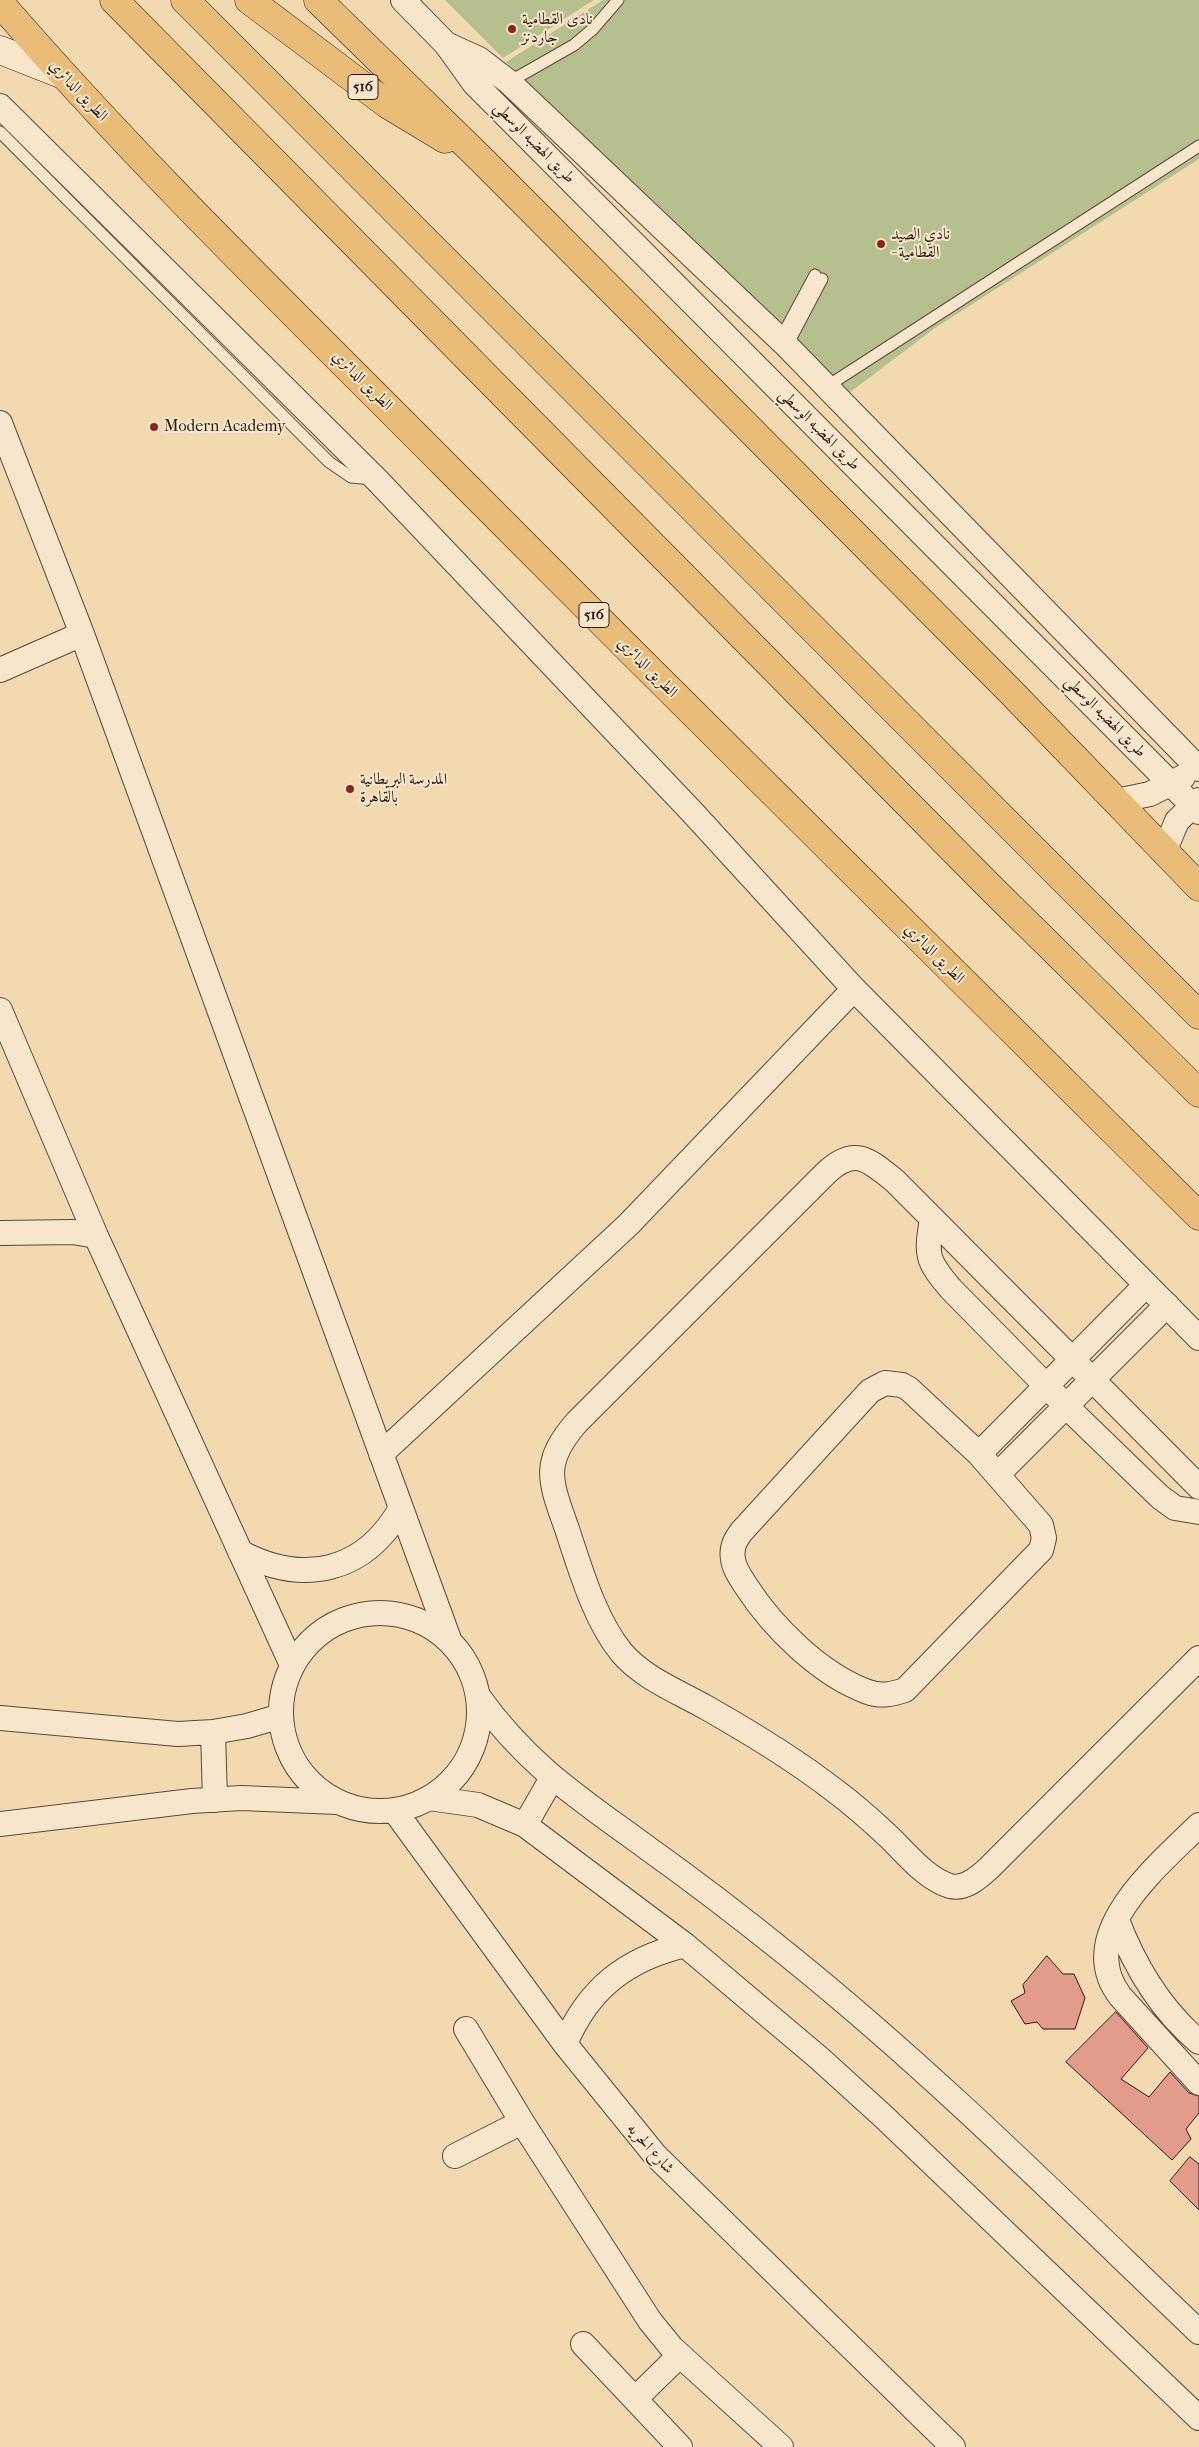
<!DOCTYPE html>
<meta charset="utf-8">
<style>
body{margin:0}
canvas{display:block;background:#f2d9b0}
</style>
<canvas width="1199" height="2447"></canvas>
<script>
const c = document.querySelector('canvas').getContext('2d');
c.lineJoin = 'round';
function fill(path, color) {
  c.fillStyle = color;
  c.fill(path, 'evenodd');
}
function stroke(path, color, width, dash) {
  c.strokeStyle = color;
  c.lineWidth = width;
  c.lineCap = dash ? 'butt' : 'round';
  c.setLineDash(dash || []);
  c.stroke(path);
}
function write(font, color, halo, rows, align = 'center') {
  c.font = font + ' "IM FELL French Canon",Amiri,serif';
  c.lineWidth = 4;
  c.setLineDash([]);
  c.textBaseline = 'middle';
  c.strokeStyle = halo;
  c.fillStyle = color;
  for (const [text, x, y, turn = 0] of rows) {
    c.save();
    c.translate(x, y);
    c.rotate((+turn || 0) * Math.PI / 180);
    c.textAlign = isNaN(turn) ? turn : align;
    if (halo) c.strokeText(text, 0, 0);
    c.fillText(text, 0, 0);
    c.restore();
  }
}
const green = new Path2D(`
 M445 0H594L503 58Z
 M603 0H1199V159L935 328 849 393 506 62Z`);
const building = new Path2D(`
 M1047 1956 1063 1974H1074L1085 1998 1075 2029H1043L1037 2022 1025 2024 1011 2001 1025 1993 1023 1985Z
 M1116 2012 1148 2048 1121 2079 1149 2097 1170 2072 1189 2093 1199 2096V2113L1186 2129 1191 2139 1172 2160 1066 2062Z
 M1190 2157 1199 2164V2210L1170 2181Z`);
const lane = new Path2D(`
 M509 82 574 45 593 29 618 0
 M0 132 329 462 351 477 372 479
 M784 343 787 327 815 275
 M784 343 792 336 822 279
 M826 387 1199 146`);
const street = new Path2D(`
 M403 0 446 44 474 83 1199 812
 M446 44 479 59 509 82 784 343 1199 769
 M0 106 377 480 694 814 854 989 1199 1338
 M0 423 82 634 450 1642
 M0 670 82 634
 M1116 801 1150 794 1183 777
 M1164 852 1177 821 1199 800
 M0 1010 96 1236 292 1665
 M932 1219C926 1255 926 1260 951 1289L1067 1407 1160 1497 1175 1508 1199 1512
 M0 1233 73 1232 96 1236
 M885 1383 902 1385 909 1389 979 1454 1041 1525 1044 1538 1041 1550 905 1690C893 1694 881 1697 868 1692 821 1675 773 1628 746 1586 741 1578 734 1569 733 1559 731 1548 735 1540 742 1531L870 1391Z
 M381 1454 628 1225 854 989
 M979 1454 1146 1285
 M998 1474 1167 1305
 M1199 1487 895 1181C869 1160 855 1146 827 1172L577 1422C541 1463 550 1481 567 1529 580 1568 595 1621 622 1653 643 1678 679 1692 707 1708 751 1733 794 1759 834 1790 853 1804 871 1820 888 1836 906 1853 926 1879 950 1886 965 1890 979 1877 989 1868L1199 1658
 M240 1552C304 1586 365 1572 401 1508
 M281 1712a99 99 0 1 1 198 0a99 99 0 1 1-198 0Z
 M478 1696C527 1765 579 1798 646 1847 695 1882 742 1918 789 1956 933 2072 1065 2204 1199 2332
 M0 1718 178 1734 213 1732 247 1726 281 1716
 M213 1732 215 1800
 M429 1798 478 1805 525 1825 685 1945 819 2058 884 2117 1199 2418
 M394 1810 565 2044 655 2155 953 2447
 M0 1824 192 1801 241 1798 337 1802
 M525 1825 552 1778
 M1199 1825C1158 1866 1073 1934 1120 1996L1199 2083
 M1117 1920C1135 1967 1161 2010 1199 2042
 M466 2029 522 2122 650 2321 672 2348 781 2447
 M565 2044C588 1989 626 1959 685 1945
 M455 2156 522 2122
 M583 2344 680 2447
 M635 2399 680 2355`);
const secondary = new Path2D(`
 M0 50 61 74`);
const highway = new Path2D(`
 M114 0 988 885 1199 1093
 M185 0 1199 1015
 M249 0 387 104 445 139
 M318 0 485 163 1011 692 1199 887
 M0 3C140 165 295 314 446 466 696 717 947 967 1199 1216`);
const markers = [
 [512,29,5,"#8f2418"],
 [881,244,5,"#8f2418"],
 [154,427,5,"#8f2418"],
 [350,789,5,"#8f2418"]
];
const shields = [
 [363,87,30],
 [594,615,30]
];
const shieldNames = [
 ["516",363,87],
 ["516",594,615]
];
const poiNames = [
 ["نادى القطامية",522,20],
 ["جاردنز",522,38],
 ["نادي الصيد",891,235],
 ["- القطامية",891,253],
 ["Modern Academy",164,427],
 ["المدرسة البريطانية",360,780],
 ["بالقاهرة",360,798]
];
const streetNames = [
 ["الطريق الدائري",78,91,47],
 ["طريق الهضبه الوسطي",534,143,45],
 ["الطريق الدائري",362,381,45],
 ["طريق الهضبه الوسطي",819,430,45],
 ["الطريق الدائري",647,668,45],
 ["طريق الهضبه الوسطي",1105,717,45],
 ["الطريق الدائري",934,954,45],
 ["شارع الحريه",650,2149,48]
];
fill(green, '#b6c08e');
fill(building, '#e39b8c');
stroke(building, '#271b15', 1);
stroke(lane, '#5a4a3c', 13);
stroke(street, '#5a4a3c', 26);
stroke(secondary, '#271b15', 29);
stroke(highway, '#271b15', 29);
stroke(lane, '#f7e6cc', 11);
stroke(street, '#f7e6cc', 24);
stroke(secondary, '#f7e6cc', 28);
stroke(highway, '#e9bc78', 28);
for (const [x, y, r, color] of markers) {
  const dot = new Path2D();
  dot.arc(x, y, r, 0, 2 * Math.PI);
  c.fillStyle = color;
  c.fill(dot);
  stroke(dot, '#f7e6cc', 2);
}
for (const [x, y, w] of shields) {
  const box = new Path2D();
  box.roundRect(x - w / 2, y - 12.5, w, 25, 4);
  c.fillStyle = '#f7e6cc';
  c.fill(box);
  stroke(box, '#271b15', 1);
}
write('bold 15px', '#271b15', null, shieldNames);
write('16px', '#271b15', '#f7e6cc', poiNames, 'left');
write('16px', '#271b15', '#f7e6cc', streetNames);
</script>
